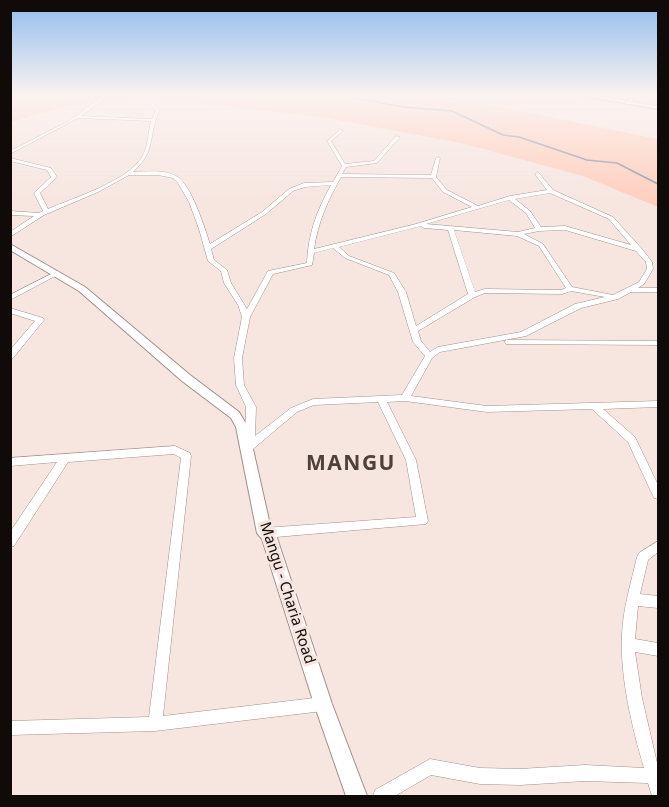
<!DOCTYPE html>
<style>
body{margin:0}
#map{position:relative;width:669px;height:807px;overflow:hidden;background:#f7e5df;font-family:"Noto Sans",sans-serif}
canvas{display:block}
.frame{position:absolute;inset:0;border:12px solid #100a08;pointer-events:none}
</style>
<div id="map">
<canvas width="669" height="807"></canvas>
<div class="frame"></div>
</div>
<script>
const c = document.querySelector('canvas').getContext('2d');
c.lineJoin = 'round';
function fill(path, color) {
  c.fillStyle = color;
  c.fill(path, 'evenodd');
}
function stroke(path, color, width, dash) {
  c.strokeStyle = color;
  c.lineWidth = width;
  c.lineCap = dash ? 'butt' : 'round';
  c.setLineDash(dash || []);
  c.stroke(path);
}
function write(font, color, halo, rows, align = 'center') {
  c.font = font + ' "Noto Sans",sans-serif';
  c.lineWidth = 6;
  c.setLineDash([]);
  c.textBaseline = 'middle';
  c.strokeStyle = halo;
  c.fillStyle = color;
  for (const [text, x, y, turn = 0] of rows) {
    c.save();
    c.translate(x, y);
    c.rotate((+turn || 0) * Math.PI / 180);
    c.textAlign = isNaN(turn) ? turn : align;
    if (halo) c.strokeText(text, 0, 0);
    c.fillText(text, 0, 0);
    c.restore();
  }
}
const green = new Path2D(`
 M10 95H441L658 139V207L583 176 461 143 321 117 142 97 63 107 11 122Z`);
const stream = new Path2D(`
 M338 95 404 107 452 111 503 135 519 137 587 160 617 163 658 184`);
const minor = new Path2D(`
 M104 95H109L81 116 152 119 156 110 151 105 160 95H164L155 105 160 110C147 135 158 149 133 172 146 172 164 169 176 176 191 183 205 229 210 244L262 212 289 189 304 183 333 182 342 166 327 141 341 129 343 131 331 141 345 164 374 161 396 136 400 137 377 163 346 167 342 174 431 175 436 158 438 157 440 158 436 177 447 190 478 206 510 196 547 190 535 174 538 172 553 190 613 217 642 249 652 262 653 269 644 284 638 288H658V292H631L618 299 581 308 526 336 440 352 432 358 411 396 487 406 658 401V407L603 409 635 437 658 485V499L654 498 628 442 592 409 487 412 405 401 387 402 416 460 428 521 426 524 264 538 260 536 258 533 260 530 264 528 416 517 406 460 378 402 314 405 297 412 253 449H247L245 446 246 407 236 385 234 358 242 317 238 305 224 283 221 271 208 261 199 229 189 202 178 183 173 178 158 175H129L98 192 44 215 10 237V232L34 216 10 215V211L39 213 43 211 34 193 51 177 47 170 10 161V158L51 168 57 177 40 193 48 209C73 198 128 181 142 157 148 147 148 133 151 121L78 118 10 154V151L69 121ZM341 177 432 178 443 192 472 207 416 224 314 249C318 222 328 200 341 177ZM331 185C317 210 308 234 307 263L268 271 247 309 231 283 227 270 214 260 211 249 266 214 293 191 305 187ZM550 193 609 219 631 245 565 226 541 227 530 211 515 199ZM509 200 526 213 535 228 518 232 426 224ZM421 226 424 228 448 230 468 294 416 326 406 292 394 273 349 256 339 247ZM454 230 517 236 539 246 566 288 561 290 485 289 475 292ZM565 230 636 251 646 262 647 269 639 282 613 295 572 287 543 244 524 234 539 231ZM333 248 345 258 389 275 398 292 413 342 425 356 402 395 313 399 291 408 255 436 256 407 244 385 242 358 250 317 273 274 312 265 314 253ZM571 291 605 297 575 304 521 332 438 347 430 352 421 341 418 331 475 297 485 293 562 294Z
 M635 95H640L628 104H626V102Z
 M57 271 59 272V274L10 300V295Z
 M10 308 43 318 44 320 13 358H10V350L35 321 10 313Z
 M506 340 658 341V345L509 344H506L505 342Z
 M175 446 190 453 191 456 163 716 323 697 328 699 330 704 328 709 323 711 155 731 10 735V721L149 717 181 458 174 454 68 462 14 546 10 547V532L57 462 10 466V458Z
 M658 541V552L648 560 640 594 658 596V608L638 606 635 639 658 643V656L635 652 642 698 658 767V796H652L648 783 585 781 520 785 480 784 431 775 395 796H373L375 790 430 759 480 768 520 769 585 765 644 768C632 727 620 678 622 635 623 608 631 583 637 557L639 553Z`);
const tertiary = new Path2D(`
 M577 95H589L658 106V109Z
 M10 244 85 287 190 375 239 412 248 427 271 529 276 535 332 704 367 796H346L314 704 262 539 257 533 236 427 231 418 182 381 79 291 10 250Z`);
const streetNames = [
 ["Mangu - Charia Road",287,593,72]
];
const districtNames = [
 ["MANGU",351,464]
];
fill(green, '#ffccb9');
stroke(stream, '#7f8eab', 1.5);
stroke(minor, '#a0908a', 1);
stroke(tertiary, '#a0908a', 2);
fill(minor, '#fff');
fill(tertiary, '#fff');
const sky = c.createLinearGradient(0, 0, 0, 208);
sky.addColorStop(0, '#91bcec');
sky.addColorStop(0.46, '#fbf3f1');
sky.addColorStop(1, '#fbf3f100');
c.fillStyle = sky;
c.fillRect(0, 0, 669, 208);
write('15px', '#100a08', '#f7e5df', streetNames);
c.letterSpacing = '1.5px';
write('bold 21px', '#4e403b', '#f7e5df', districtNames);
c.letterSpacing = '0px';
</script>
